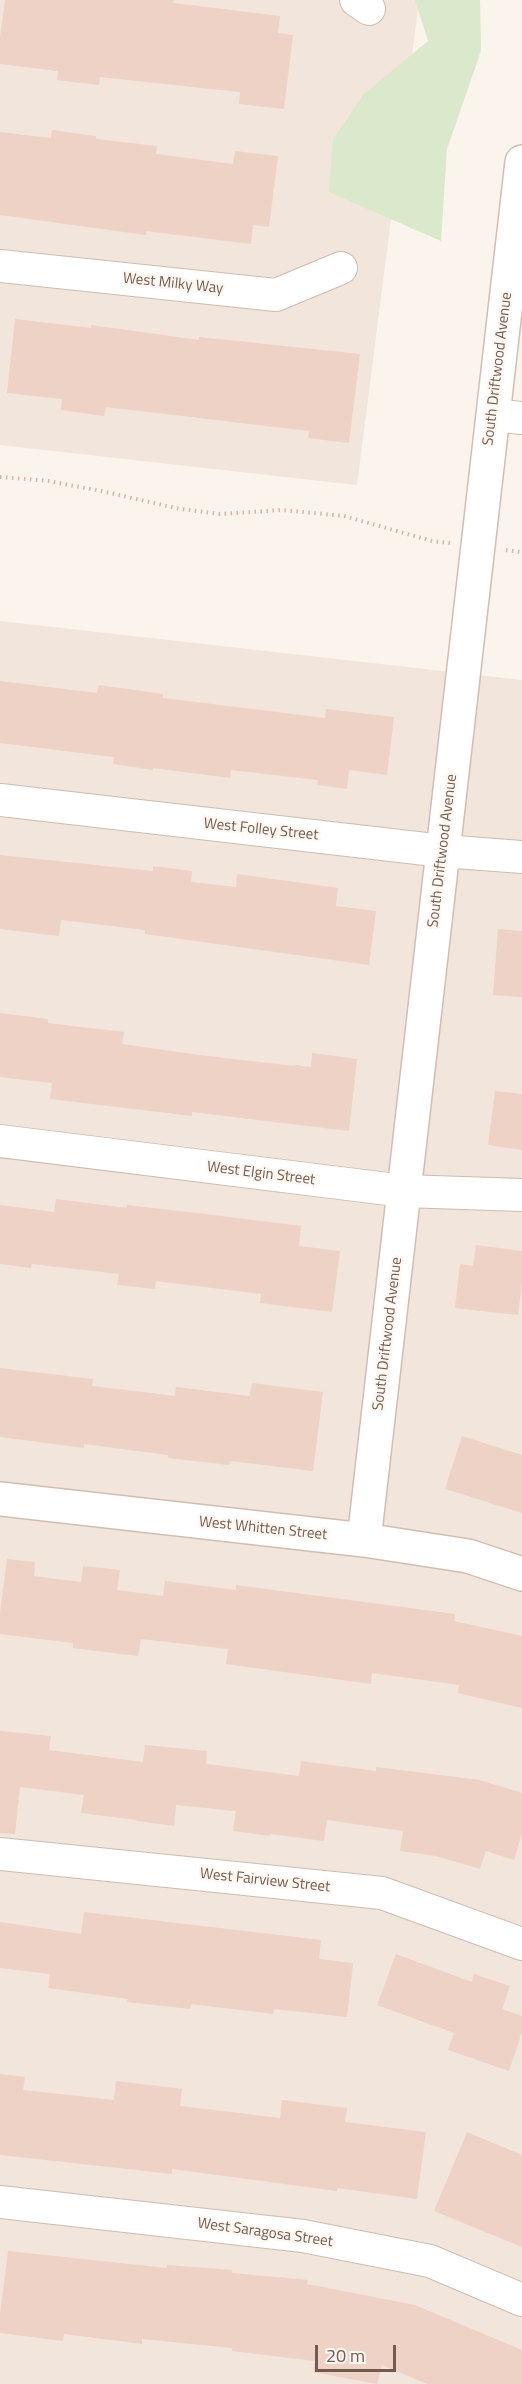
<!DOCTYPE html>
<style>
body{margin:0}
#map{position:relative;width:522px;height:2384px;overflow:hidden;background:#fbf4ec;font-family:"Titillium Web",sans-serif}
canvas{display:block}
.scale{position:absolute;left:315px;top:2345px;width:81px;height:27px;box-sizing:border-box;border:3px solid #755a50;border-top:0;padding-left:8px;font-size:18px;line-height:21px;white-space:nowrap;color:#755a50;-webkit-text-stroke:4px #fef8f2;paint-order:stroke}
</style>
<div id="map">
<canvas width="522" height="2384"></canvas>
<div class="scale">20 m</div>
</div>
<script>
const c = document.querySelector('canvas').getContext('2d');
c.lineJoin = 'round';
function fill(path, color) {
  c.fillStyle = color;
  c.fill(path, 'evenodd');
}
function stroke(path, color, width, dash) {
  c.strokeStyle = color;
  c.lineWidth = width;
  c.lineCap = dash ? 'butt' : 'round';
  c.setLineDash(dash || []);
  c.stroke(path);
}
function write(font, color, halo, rows, align = 'center') {
  c.font = font + ' "Titillium Web",sans-serif';
  c.lineWidth = 5;
  c.setLineDash([]);
  c.textBaseline = 'middle';
  c.strokeStyle = halo;
  c.fillStyle = color;
  for (const [text, x, y, turn = 0] of rows) {
    c.save();
    c.translate(x, y);
    c.rotate((+turn || 0) * Math.PI / 180);
    c.textAlign = isNaN(turn) ? turn : align;
    if (halo) c.strokeText(text, 0, 0);
    c.fillText(text, 0, 0);
    c.restore();
  }
}
const residential = new Path2D(`
 M0 0H419L357 485 0 445Z
 M0 621 522 680V2384H0Z`);
const green = new Path2D(`
 M415 0H480L481 51 447 149 441 241 329 192 333 139 363 95 428 41Z`);
const building = new Path2D(`
 M5 0H174L173 3 280 16 278 33 293 35 284 109 239 104 240 92 100 77 99 85 57 80 58 71 0 64V37Z
 M52 130 96 136V139L157 146 156 154 233 164 235 151 278 156 269 227 253 225 251 244 146 231V235L0 215V132L51 138Z
 M15 319 91 328V325L199 340V337L360 354 349 443 308 438 309 431 106 407 104 416 61 410 62 399 7 393Z
 M0 681 97 693 99 685 163 694V698L325 718 326 709 394 717 387 775 349 770 347 789 317 785 318 780 231 770 230 778 153 768V770L113 764 114 757 0 743Z
 M0 855 153 871V866L192 871 191 882 236 887 237 874 338 888 336 906 376 911 369 965 145 934V930L61 920 59 936 0 929Z
 M498 929 522 931V997L493 995Z
 M0 1013 48 1019V1023L124 1032 122 1044 199 1055 294 1066V1065L311 1067 312 1053 357 1059 349 1131 192 1112V1116L50 1099 52 1083 0 1077Z
 M495 1091 522 1094V1150L488 1145Z
 M56 1199 127 1208V1205L197 1213 301 1226 299 1246 340 1251 332 1312 260 1303 261 1294 156 1281 155 1289 117 1285 119 1274 32 1264 31 1268 0 1264V1205L54 1212Z
 M476 1245 522 1251V1282L518 1315 455 1308 460 1264 473 1266Z
 M0 1368 93 1379 92 1386 175 1396 176 1387 250 1396 252 1383 323 1392 313 1471 230 1461 229 1465 168 1458V1455L84 1444V1448L0 1437Z
 M462 1436 522 1455V1513L445 1489Z
 M7 1559 35 1562 34 1576 81 1582 83 1566 120 1570 117 1590 163 1596 165 1581 236 1590V1585L455 1614 454 1621 522 1636V1708L458 1693 459 1685 372 1673 371 1684 226 1664 228 1649 141 1639 138 1656 73 1648V1643L0 1634V1613Z
 M0 1731 51 1736 49 1750 143 1762 145 1745 207 1751 206 1764 299 1776 301 1761 376 1771V1767L480 1780 522 1793V1833L514 1860 486 1851 480 1869 436 1856 400 1851 403 1831 327 1820 324 1841 270 1834V1836L233 1831 236 1811 176 1805 174 1826 137 1821V1820L81 1813 84 1795 20 1787 15 1834 0 1833Z
 M84 1912 321 1940 319 1959 353 1963 347 2017 274 2009 273 2014 191 2004 190 2009 127 2002 128 1999 48 1988 50 1974 0 1968V1922L81 1934Z
 M396 1954 472 1982 474 1974 510 1986 502 2009 522 2016V2032L509 2071 448 2050 454 2033 377 2005Z
 M0 2074 25 2077 23 2090 114 2100 116 2081 182 2089 180 2106 280 2118 282 2100 347 2108 345 2122 426 2132 417 2199 337 2188V2191L172 2169V2174L0 2155Z
 M467 2132 522 2155V2247L434 2211Z
 M8 2251 167 2268V2265L232 2270V2273L308 2280 307 2284 415 2305 522 2350V2384H427L382 2365 377 2384 313 2372 315 2361 232 2351V2348L142 2339V2344L64 2334 63 2341 0 2333V2314Z`);
const path = new Path2D(`
 M0 477 48 481 101 491 180 509 220 514 282 510 344 516 432 541 450 543
 M506 550 522 552`);
const street = new Path2D(`
 M356 0 369 9
 M0 266 276 295 341 268
 M493 415 522 418
 M0 800 443 851 522 857
 M0 1141 404 1191 522 1195
 M0 1854 382 1893 522 1944
 M0 2202 303 2236 430 2261 522 2300`);
const secondary = new Path2D(`
 M0 1499 364 1540 468 1556 522 1574
 M364 1540 522 162`);
const streetNames = [
 ["West Milky Way",173,284,6],
 ["South Driftwood Avenue",498,369,-83],
 ["West Folley Street",261,830,6],
 ["South Driftwood Avenue",443,851,-83],
 ["West Elgin Street",261,1174,7],
 ["South Driftwood Avenue",388,1334,-83],
 ["West Whitten Street",263,1529,6],
 ["West Fairview Street",265,1881,6],
 ["West Saragosa Street",265,2233,8]
];
fill(residential, '#f2e5db');
fill(green, '#dae8cb');
fill(building, '#eed2c6');
stroke(street, '#cdbcb2', 34);
stroke(secondary, '#d2bdb2', 36);
stroke(path, '#d4b5a9', 4, [1.5, 4.5]);
stroke(street, '#fff', 32);
stroke(secondary, '#fff', 33);
write('15px', '#755a50', '#fef8f2', streetNames);
</script>
